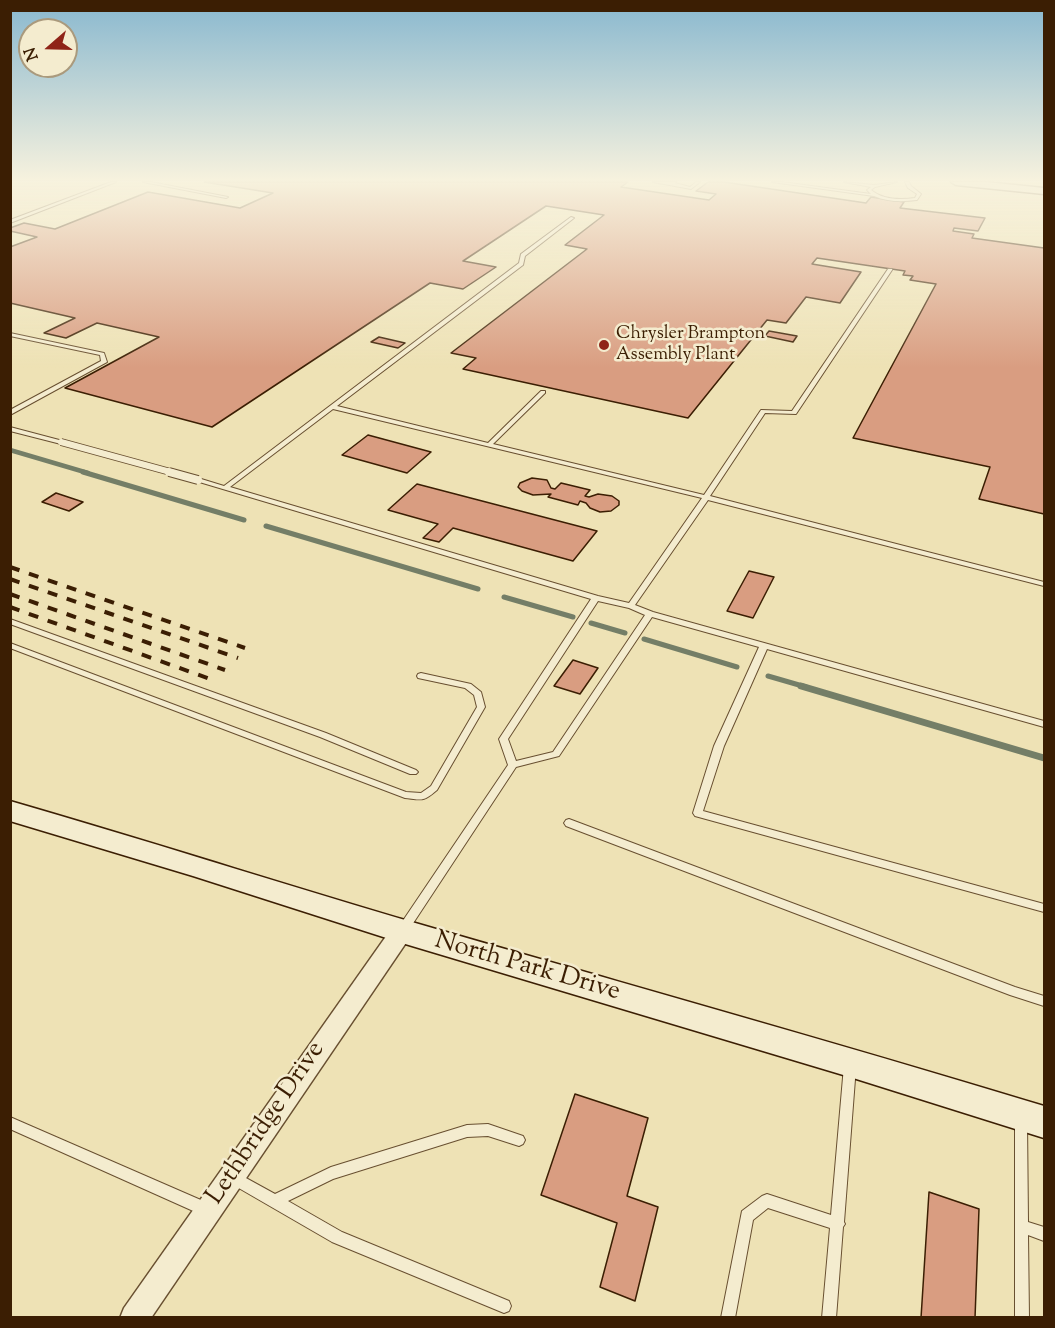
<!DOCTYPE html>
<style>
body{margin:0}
#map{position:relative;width:1055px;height:1328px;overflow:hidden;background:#eee2b5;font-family:"Sorts Mill Goudy",serif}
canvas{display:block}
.frame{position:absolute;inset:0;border:12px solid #3b1e03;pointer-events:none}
.north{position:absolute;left:18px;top:18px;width:60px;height:60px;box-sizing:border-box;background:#f4eccf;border:2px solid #aa9a7d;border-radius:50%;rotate:250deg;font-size:16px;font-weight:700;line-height:24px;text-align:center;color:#3b1e03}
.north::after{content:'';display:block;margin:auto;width:21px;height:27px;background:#8f2418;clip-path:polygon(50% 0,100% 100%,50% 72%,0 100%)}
</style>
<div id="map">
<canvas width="1055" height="1328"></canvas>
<div class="frame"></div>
<div class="north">N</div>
</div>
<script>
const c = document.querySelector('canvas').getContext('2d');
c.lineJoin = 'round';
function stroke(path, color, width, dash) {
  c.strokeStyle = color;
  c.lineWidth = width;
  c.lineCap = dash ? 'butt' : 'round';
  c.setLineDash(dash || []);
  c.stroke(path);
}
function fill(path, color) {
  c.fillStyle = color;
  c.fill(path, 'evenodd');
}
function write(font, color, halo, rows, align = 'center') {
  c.font = font + ' "Sorts Mill Goudy",serif';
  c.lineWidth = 5;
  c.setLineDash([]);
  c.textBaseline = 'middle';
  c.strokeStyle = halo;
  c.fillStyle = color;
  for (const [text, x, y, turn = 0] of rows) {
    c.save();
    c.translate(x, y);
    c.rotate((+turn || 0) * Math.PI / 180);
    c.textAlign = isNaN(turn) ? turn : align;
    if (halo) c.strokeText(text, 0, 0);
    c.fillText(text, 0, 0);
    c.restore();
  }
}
const streamFar2 = new Path2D(`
 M10 450 88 473`);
const streamFar1 = new Path2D(`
 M83 472 244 520
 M266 526 478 589
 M504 597 573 617
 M591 623 625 633
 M644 639 737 667
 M768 676 806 687`);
const stream = new Path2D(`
 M801 686 1044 758`);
const building = new Path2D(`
 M204 182H628L621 187 709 200 716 194 696 191 708 182H724L866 203 871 197 904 202 900 208 985 218 978 231 954 228 953 231 974 234 972 238 1044 248V514L979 499 990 467 853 438 936 284 910 280 913 276 903 275 905 271 817 258 812 264 861 272 840 303 806 297 786 323 767 320 688 418 463 369 476 358 451 353 587 249 565 245 604 215 546 206 463 261 496 267 463 289 430 283 212 427 65 388 159 337 97 323 66 338 44 333 75 318 10 303V247L37 237 10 231V228L24 223 55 229 148 192 240 208 273 193Z
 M769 331 797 336 793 342 765 336Z
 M379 337 405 343 398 348 371 342Z
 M368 435 431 452 407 473 342 455Z
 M532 478 547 480 551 488 555 489 561 483 590 490 585 496 589 497 598 494 612 496 619 501V505L611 511 600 512 590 508 586 503 580 501 578 505 548 497 551 494 533 495 522 491 518 487 520 483Z
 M417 484 597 531 573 561 453 528 439 542 423 538 438 524 388 510Z
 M56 493 83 502 69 511 42 502Z
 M749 571 774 577 753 618 727 611Z
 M573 660 598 668 580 694 554 686Z
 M575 1094 648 1118 627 1196 658 1207 635 1301 600 1287 617 1223 541 1195Z
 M929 1192 979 1209 975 1318H921Z`);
const lane = new Path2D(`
 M111 182H116L10 223V220Z
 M143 182H151L228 197 226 198Z
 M653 182H676L675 183 690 187 696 182H700L691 189Z
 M772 182H782L871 194 867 190 871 187 844 182 874 185 897 182 875 187 871 190C883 200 900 200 915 198L917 194 908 188 905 182H909L911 186 921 194 917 200C902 202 888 202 874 196Z
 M571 217 574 218 525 256 523 265 337 406 488 443 541 391H545V393L493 444 704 495 761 410 792 411 888 269H892V270L796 414 765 413 710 496 1044 582V586L708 500 635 605 653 612 1044 721V727L767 649 724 746 703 811 1044 904V912L695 816 693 813 714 746 759 647 652 617 559 756 516 767 406 934 402 935 398 934 397 931 398 928 508 765 499 739 591 599 196 481 195 480 198 478 224 486 519 263 521 254ZM333 409 702 498 629 603 598 596 230 487ZM598 601 629 608 645 615 553 752 516 761 508 739Z
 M10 333 104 353 107 362 10 415V410L101 361 100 355 10 336Z
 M10 427 63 441 64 442 61 444 10 431Z
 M10 619 326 733 416 770 418 772 416 774H410L320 737 10 624Z
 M10 643 406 792 421 793 431 786 477 707 474 695 465 688 418 678 417 676 418 674 421 673 471 684 481 692 485 707 437 790C423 802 423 800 405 798L10 648Z
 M569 819 1015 987 1044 996V1006L1010 995 566 826 564 823 566 820Z
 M850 1060 854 1062 856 1066 844 1222 845 1224 843 1227 836 1318H822L830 1228 768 1208 753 1220 735 1318H721L742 1211 762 1196 767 1194 831 1215 844 1066 846 1062Z
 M1021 1115 1025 1117 1027 1121 1028 1222 1044 1227V1241L1028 1235 1029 1318H1015V1121L1017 1117Z
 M10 1117 210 1204 212 1209 210 1214 205 1216 200 1214 10 1129Z
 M488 1124 523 1136 525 1140 523 1144 519 1146 488 1136 467 1137 333 1179 288 1201 342 1232 509 1301 511 1306 509 1311 504 1313 332 1242 230 1183 229 1178 230 1173 235 1172 275 1194 331 1167 467 1125Z`);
const street = new Path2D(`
 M402 922 410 925 413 931 410 937 151 1318H120L124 1308 394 925Z`);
const secondary = new Path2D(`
 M951 182H986L1044 188V194L956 185Z
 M10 801C142 839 273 881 405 920 618 982 831 1041 1044 1106V1138L850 1077 402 943 193 876 10 821Z`);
const rail = new Path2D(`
 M10 567 245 648
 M10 579 238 658
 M10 594 225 670
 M10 607 213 680`);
const laneBridgeFar1 = new Path2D(`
 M61 442 174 473`);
const laneBridge = new Path2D(`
 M169 472 198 480`);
const markers = [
 [604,345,6,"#8f2418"]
];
const farPoinames = [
 ["Chrysler Brampton",616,335],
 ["Assembly Plant",616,356]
];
const nearStreetnames = [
 ["North Park Drive",527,968,16],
 ["Lethbridge Drive",267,1124,-56]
];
stroke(streamFar2, '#747e67', 4.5);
stroke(streamFar1, '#747e67', 5);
stroke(stream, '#747e67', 7);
fill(building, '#d99d81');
stroke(building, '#3b1e03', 1.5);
stroke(lane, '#684f30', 2);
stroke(street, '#684f30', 3);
stroke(secondary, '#3b1e03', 3);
fill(lane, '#f4eccf');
fill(street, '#f4eccf');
fill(secondary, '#f4eccf');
stroke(rail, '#3b1e03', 4, [10, 10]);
stroke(laneBridgeFar1, '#684f30', 8, []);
stroke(laneBridge, '#684f30', 10, []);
stroke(laneBridgeFar1, '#f4eccf', 6);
stroke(laneBridge, '#f4eccf', 8);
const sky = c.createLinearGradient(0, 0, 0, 368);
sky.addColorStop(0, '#89b8cf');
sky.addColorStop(0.49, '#f7f2de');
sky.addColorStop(1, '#f7f2de00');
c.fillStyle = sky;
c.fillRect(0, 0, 1055, 368);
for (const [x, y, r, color] of markers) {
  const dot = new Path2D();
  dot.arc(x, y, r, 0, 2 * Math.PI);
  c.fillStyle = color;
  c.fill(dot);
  stroke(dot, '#f4eccf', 2);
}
write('18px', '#3b1e03', '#f4eccf', farPoinames, 'left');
write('26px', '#3b1e03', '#f4eccf', nearStreetnames);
</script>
